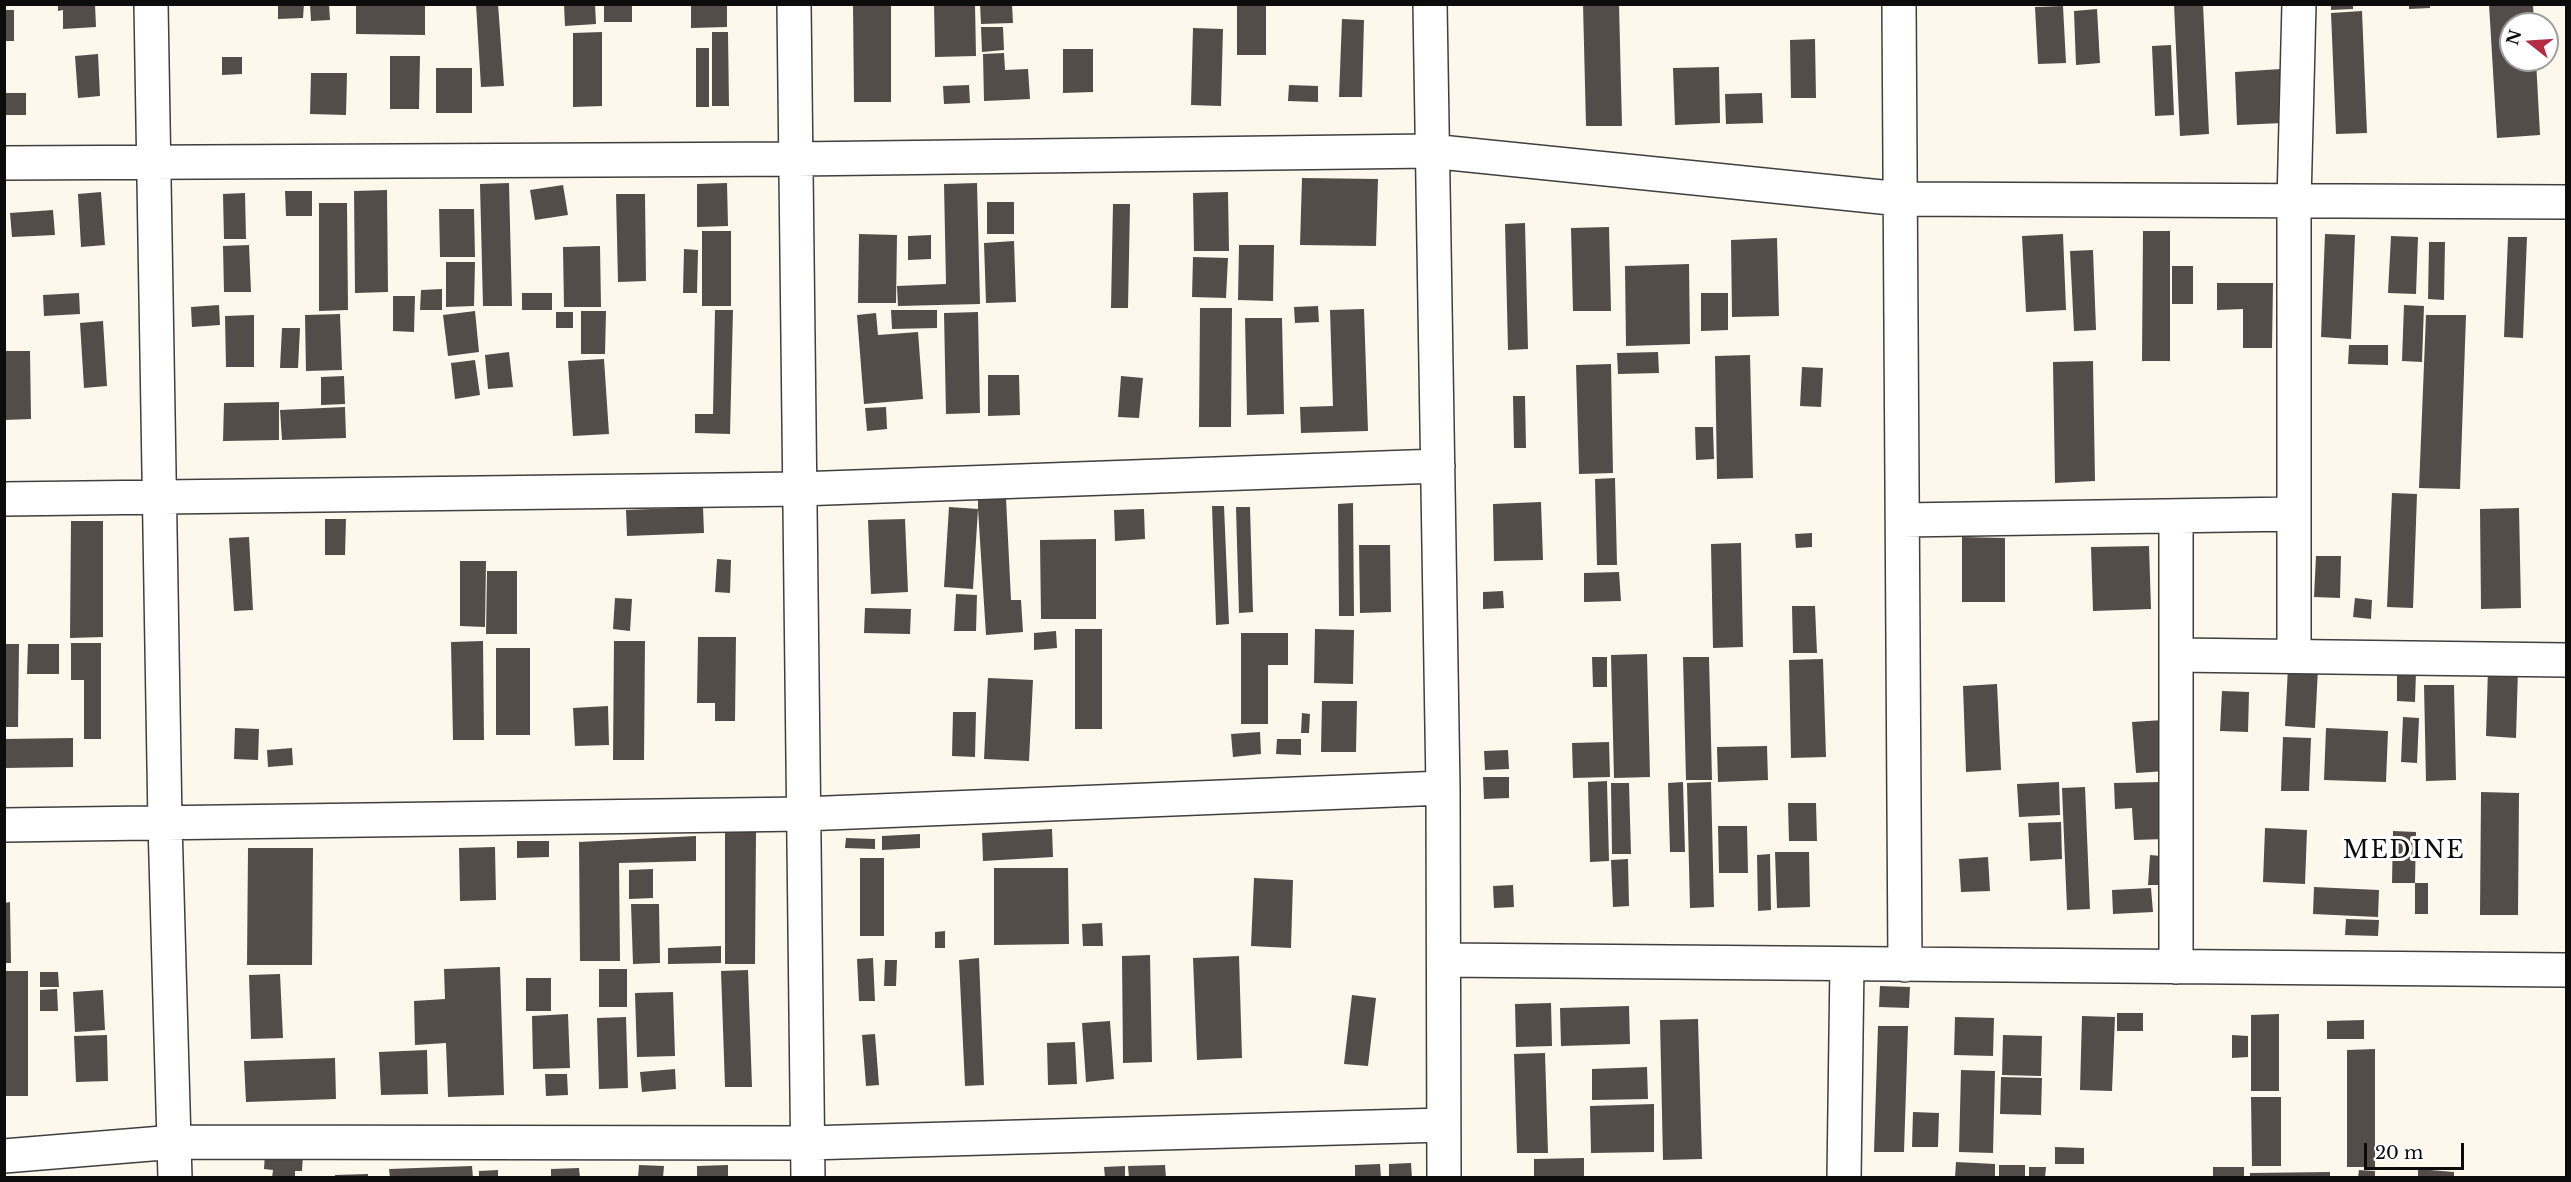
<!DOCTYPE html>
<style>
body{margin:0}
#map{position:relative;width:2571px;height:1182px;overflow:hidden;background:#fef8ec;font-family:"Libre Baskerville",serif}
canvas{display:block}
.frame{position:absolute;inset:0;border:6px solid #0c0c0c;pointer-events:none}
.north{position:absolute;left:2499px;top:12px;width:60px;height:60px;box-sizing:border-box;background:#fff;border:2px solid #9e9e9e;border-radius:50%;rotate:287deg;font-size:16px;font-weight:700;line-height:24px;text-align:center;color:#0c0c0c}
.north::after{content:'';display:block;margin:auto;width:21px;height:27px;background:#b52b44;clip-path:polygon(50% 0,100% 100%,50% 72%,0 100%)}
.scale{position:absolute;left:2364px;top:1143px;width:100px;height:27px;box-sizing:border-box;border:3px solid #0c0c0c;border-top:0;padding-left:8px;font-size:18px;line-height:21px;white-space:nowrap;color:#0c0c0c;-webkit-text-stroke:4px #fff;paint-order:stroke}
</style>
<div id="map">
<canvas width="2571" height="1182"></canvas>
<div class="frame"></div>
<div class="north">N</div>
<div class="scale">20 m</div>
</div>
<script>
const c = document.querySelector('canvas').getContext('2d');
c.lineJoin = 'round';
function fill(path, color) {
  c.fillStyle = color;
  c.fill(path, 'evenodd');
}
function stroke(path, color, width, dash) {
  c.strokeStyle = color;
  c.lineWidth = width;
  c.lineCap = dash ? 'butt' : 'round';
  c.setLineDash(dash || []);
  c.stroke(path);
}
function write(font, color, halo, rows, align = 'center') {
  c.font = font + ' "Libre Baskerville",serif';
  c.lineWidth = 6;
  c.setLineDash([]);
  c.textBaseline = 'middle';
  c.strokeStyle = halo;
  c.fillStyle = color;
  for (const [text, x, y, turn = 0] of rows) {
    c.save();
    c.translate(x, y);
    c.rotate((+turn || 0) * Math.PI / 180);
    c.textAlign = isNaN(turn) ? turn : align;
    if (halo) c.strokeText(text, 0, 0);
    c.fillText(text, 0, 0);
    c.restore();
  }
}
const building = new Path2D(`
 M58 4H95L96 27 63 29V10L58 11Z
 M278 4H304L303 18 278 19Z
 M310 4H329L330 20 311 21Z
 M356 4H425V35L356 34Z
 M476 4H498L504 86 481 87Z
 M564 4H595L596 24 565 26Z
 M604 4H632V22H604Z
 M691 4H727V27L691 28Z
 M853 4H891V102H854Z
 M934 4H975L976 56 935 57Z
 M980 4H1012L1013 23 981 24Z
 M1237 4H1266V55H1237Z
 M1583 4H1619L1622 126H1586Z
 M2174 4H2203L2209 134 2180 136Z
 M2331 4H2353V9L2331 10Z
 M2409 4H2430V8L2409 9Z
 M2489 4H2533L2534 24H2511V60H2536L2540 135 2497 138Z
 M2063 6 2066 63 2038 64 2035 7Z
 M2097 9 2100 63 2076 65 2074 11Z
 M4 10H14V41H4Z
 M2362 11 2367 133 2336 134 2331 13Z
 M1342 19 1364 20 1362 97H1339Z
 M981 27H1003L1004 50 982 52Z
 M1193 28 1223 29 1221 106 1191 105Z
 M602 32V106L573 107V33Z
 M712 32H728L729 106H712Z
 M1815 39 1816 98H1791L1790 40Z
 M2171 45 2174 115 2155 116 2152 46Z
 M696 48H709V107H696Z
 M1063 49H1093V92L1063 93Z
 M1004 53 1005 70 1028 69 1030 99 984 101 983 54Z
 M98 54 100 96 78 98 75 56Z
 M390 56H420L419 109H390Z
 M222 57H242V74L222 75Z
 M1719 67 1720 123 1675 125 1673 68Z
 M436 68H472V113H436Z
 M2281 69 2283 123 2237 125 2235 72Z
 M311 73H347L346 115 310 114Z
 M969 85 970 103 944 104 943 86Z
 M1289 85 1318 86V102L1288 101Z
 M4 93H26V115H4Z
 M1762 93 1763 123 1726 124 1725 94Z
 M1302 178 1378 179 1376 246 1300 245Z
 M509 183 512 306H483L480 184Z
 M727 183 728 226 697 227V184Z
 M977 183 980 304 898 306 897 286 946 284 944 184Z
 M563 185 568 215 535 220 530 190Z
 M387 190 388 292 355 293 354 191Z
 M285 191H312V216H286Z
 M101 192 105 245 81 247 78 194Z
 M1228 192 1229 251H1194L1193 193Z
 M245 193 246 239H224L223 194Z
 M616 194H645L646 281 618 282Z
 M987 202H1014V234H987Z
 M319 203H347L348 310 319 311Z
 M1113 204H1130L1128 308H1111Z
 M439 209H474L475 257H440Z
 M53 210 55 235 12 237 10 213Z
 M1525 223 1528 349 1508 350 1505 224Z
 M1609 227 1611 311H1573L1571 228Z
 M702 231H731V306H702Z
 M2143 231H2170V361H2142Z
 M859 234 897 235 896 303H858Z
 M2063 234 2066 310 2026 312 2022 236Z
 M2325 234 2355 235 2351 339 2321 337Z
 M931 235V259L908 260V236Z
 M2391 236 2418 237 2416 294 2388 293Z
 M2508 237H2527L2523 338 2504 337Z
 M1777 238 1779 316 1732 317 1731 240Z
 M1014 241 1016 302 986 303 984 243Z
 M2429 242H2445L2444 300 2428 299Z
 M249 245 251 292H224L223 246Z
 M1239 245H1274L1273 301 1238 300Z
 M600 246 601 307H564L563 247Z
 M684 249 698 250 697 293H683Z
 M2093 250 2096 330 2074 331 2070 251Z
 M1193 257 1228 258 1226 298 1192 297Z
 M446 262H475L474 306 446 307Z
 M1689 264 1690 344 1626 346 1625 266Z
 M2172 266H2193V304H2172Z
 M2217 283H2273L2272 348H2243V309L2217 310Z
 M442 289V310H420L421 290Z
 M79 293 80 314 44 316 43 295Z
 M522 293H552V310H522Z
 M1701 293H1728V330L1701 331Z
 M393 296H415L414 332 393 331Z
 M219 305 220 325 192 327 191 307Z
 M2404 305 2424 306 2422 362 2402 361Z
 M1318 306 1319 322 1295 323 1294 307Z
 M1200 308H1232L1231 427H1199Z
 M1364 309 1368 431 1301 433 1300 407 1333 406 1330 310Z
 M715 310H733L730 434 695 433V414H713Z
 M891 310H937V328L892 329Z
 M475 311 479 352 448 356 443 315Z
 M581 311H606L605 354H581Z
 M556 312H573V328H556Z
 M978 312 980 413 946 414 944 313Z
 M876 313 878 335 918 332 923 399 864 404 857 315Z
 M340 314 342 370 306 371 305 315Z
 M254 315V367H226L225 316Z
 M2426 315H2466L2460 489 2419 488Z
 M1245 318H1282L1284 414 1247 415Z
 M103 321 107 386 84 388 80 323Z
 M282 328H300L298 368H280Z
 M2349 345H2388V365L2348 364Z
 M4 351H30L31 419 4 420Z
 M509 352 513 387 488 389 485 355Z
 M1658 352 1659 373 1618 374 1617 353Z
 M1750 355 1753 478 1717 479 1715 356Z
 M604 359 609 434 573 436 568 361Z
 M475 360 480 395 455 399 451 363Z
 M2093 361 2095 481 2055 483 2053 362Z
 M1611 364 1613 473 1579 474 1576 365Z
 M1802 367 1823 368 1821 407 1800 406Z
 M988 375H1019L1020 415 988 416Z
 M344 376 345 404 321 405V377Z
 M1121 376 1143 378 1139 418 1118 417Z
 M1513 396H1525L1526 448H1514Z
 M279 402V440L223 441 224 403Z
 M345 407 346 438 282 440 280 410Z
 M886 407 887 429 867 431 865 408Z
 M1695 427H1713L1714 459 1696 460Z
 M1615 478 1617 565H1597L1595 479Z
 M2392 493 2417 494 2413 608 2387 607Z
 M1006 498 1011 600H1021L1023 632 986 635 978 509 973 589 944 587 949 507 978 509V499Z
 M1541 502 1543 560 1494 561 1493 504Z
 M1353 503 1354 616H1339L1338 504Z
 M1212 506H1224L1229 624 1216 625Z
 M703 507 704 533 627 536 626 510Z
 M1236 507H1250L1253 612 1239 613Z
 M2519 508 2521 608 2481 609 2480 509Z
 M1144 509 1145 539 1115 541 1114 510Z
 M325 519H346L345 555H325Z
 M905 519 908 592 871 594 868 520Z
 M71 521H103V637L70 638Z
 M1812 533V547L1796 548 1795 534Z
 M249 537 253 610 234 611 229 538Z
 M1962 537 2005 538V602H1962Z
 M1096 539V619H1041L1040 540Z
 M1741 543 1743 647 1713 648 1711 544Z
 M1359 545H1390L1391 612 1360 613Z
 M2149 546 2151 609 2093 611 2091 547Z
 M2316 556H2341L2340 598 2314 597Z
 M717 559 731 560 730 593 715 592Z
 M460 561H486L485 627 460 626Z
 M487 571H517V634H486Z
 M1619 572 1621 601 1584 602V573Z
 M1503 591 1504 608 1483 609V592Z
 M956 594 977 595 976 631H954Z
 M615 598 632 599 630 631 613 629Z
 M2355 598 2372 600 2371 619 2353 617Z
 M1792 606H1815L1817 653H1793Z
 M865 608 911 609 910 634 864 633Z
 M1075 629H1102V729H1075Z
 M1315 629 1354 630 1353 684 1314 683Z
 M1056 631 1057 648 1034 650V633Z
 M1241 633H1288V665H1268V724H1241Z
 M698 637H736L735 721H715V703H697Z
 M483 641 484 740H453L451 642Z
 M614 641H645L644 760H613Z
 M71 643H101V739H84V680H71Z
 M4 644H19L18 727H4Z
 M28 644H59V674H27Z
 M496 648H530V735H496Z
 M1647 654 1650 777 1614 778 1611 655Z
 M1592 657H1607V687H1593Z
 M1683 657H1709L1712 780H1686Z
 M1823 659 1826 757 1791 758 1789 660Z
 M2288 667 2318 668 2315 728 2285 726Z
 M2488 668 2518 669 2516 738 2486 736Z
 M2397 671 2416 672 2415 702 2397 701Z
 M988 678 1033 680 1029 761 984 759Z
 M1997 684 2001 770 1966 772 1963 686Z
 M2424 685H2454L2456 780 2426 781Z
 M2222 691 2249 692 2248 732 2220 731Z
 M1322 701H1357L1356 752H1321Z
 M608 706 609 745 575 746 573 708Z
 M953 712H976L975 757 952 756Z
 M1302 713 1310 714 1309 733H1301Z
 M2403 717 2419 718 2417 763 2401 762Z
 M2163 720 2166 771 2136 773 2132 722Z
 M235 728 259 729 258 760 234 759Z
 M2326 728 2388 731 2386 782 2324 780Z
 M1260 732 1261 754 1233 757 1231 734Z
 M2283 737 2311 738 2309 791H2281Z
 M73 738V767L4 768V739Z
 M1277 739H1301V755L1276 754Z
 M1609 742 1610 777 1573 778 1572 743Z
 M1767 746 1768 780 1718 782 1717 747Z
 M292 748 293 765 268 767 267 750Z
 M1508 750 1509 769 1485 770 1484 751Z
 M1483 777H1509V798L1484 799Z
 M1607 781 1609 861 1590 862 1588 782Z
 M1683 782 1685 852H1670L1668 783Z
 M1711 782 1714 907 1690 908 1687 783Z
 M2059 782 2060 815 2019 817 2017 784Z
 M2162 782 2164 839 2134 840 2132 808 2115 809 2114 783Z
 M1611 783H1629L1631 854H1612Z
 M2085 787 2090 909 2067 910 2062 788Z
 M2481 792 2519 793 2518 915H2480Z
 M1788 803H1816L1817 841H1789Z
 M2061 822 2062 859 2030 861 2028 823Z
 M1718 826H1747L1748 873H1719Z
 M2265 828 2307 830 2305 884 2263 882Z
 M1052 829 1053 857 983 861 982 833Z
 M756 831 755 964H725V832Z
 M2393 831 2416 832 2415 883H2392Z
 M920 834V848L882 850V836Z
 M696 836V861L619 863 620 961H580L579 842Z
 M846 838 875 839V849L845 848Z
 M517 841H549V857L517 858Z
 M495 847 496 900 460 901 459 848Z
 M248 848H313L312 965H247Z
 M1775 852H1809L1810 907 1777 908Z
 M1770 854 1771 910 1758 911 1757 855Z
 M2150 855 2161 856 2159 885H2148Z
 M1988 857 1990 891 1961 892 1959 859Z
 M860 858H884V936H860Z
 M1628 859 1629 906 1613 907 1611 860Z
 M994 868H1068L1069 944 994 945Z
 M653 869V898L629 899V870Z
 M1254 878 1293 880 1291 948 1251 946Z
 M2415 883H2428V914H2415Z
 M1513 885 1514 907 1494 908 1493 886Z
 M2314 887 2379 890 2378 917 2313 914Z
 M2151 888 2153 912 2113 914 2112 890Z
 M10 902 11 963H4V903Z
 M631 904H659L660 963 633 964Z
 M2346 919 2379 920 2378 936 2345 935Z
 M1102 923 1103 946H1083L1082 924Z
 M945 931V948H935V932Z
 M721 946V963L668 964V948Z
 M1150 955 1152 1062 1123 1063 1122 956Z
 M1239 956 1242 1058 1197 1060 1193 958Z
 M873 958 875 1001H859L857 959Z
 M979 958 984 1085 965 1086 959 960Z
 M885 960H897L896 986H884Z
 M500 967 504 1095 448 1097 446 1043 415 1045 414 1001 445 999 444 969Z
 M599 969H627V1007H599Z
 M748 970 752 1087H725L721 971Z
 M4 971H28V1096H4Z
 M40 972H58L59 987H40Z
 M280 974 283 1038 251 1039 249 975Z
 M526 978H551V1011H526Z
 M1880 986 1910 987 1909 1008 1879 1007Z
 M57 989 58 1011H40V990Z
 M103 990 105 1030 75 1032 73 992Z
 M673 992 675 1056 637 1057 635 993Z
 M1352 995 1376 998 1368 1066 1344 1064Z
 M1551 1003 1552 1046 1516 1047 1515 1004Z
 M1629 1006 1630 1044 1561 1046 1560 1008Z
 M2117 1013H2143V1031H2117Z
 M568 1014 570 1068 533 1069 532 1016Z
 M2279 1014V1091H2251V1015Z
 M2082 1016 2115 1017 2112 1091 2080 1090Z
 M626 1017 628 1088 599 1089 597 1018Z
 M1955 1017 1994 1018 1993 1056 1954 1055Z
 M1698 1019 1702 1159 1663 1160 1660 1020Z
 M2364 1020V1039H2327V1021Z
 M1110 1021 1114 1079 1086 1082 1082 1023Z
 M1878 1026H1908L1904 1152H1874Z
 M875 1034 879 1085 866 1086 862 1035Z
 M107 1035 108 1081 76 1082 74 1036Z
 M2003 1035 2042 1036 2041 1076 2002 1075Z
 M2232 1035 2248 1036V1057L2232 1058Z
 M1075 1042 1077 1084 1048 1085 1047 1043Z
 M2375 1049V1167H2347V1050Z
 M427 1050 428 1094 381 1095 379 1052Z
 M1545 1053 1548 1153H1517L1514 1054Z
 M335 1058 336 1099 246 1102 244 1061Z
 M1647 1067 1648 1099 1592 1100V1069Z
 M675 1069 676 1089 642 1092 640 1072Z
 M1961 1070 1995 1071 1993 1153 1959 1152Z
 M545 1074H567L568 1095 546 1096Z
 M2001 1077 2042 1078 2041 1115 2000 1114Z
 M2251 1097H2281V1166H2252Z
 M1654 1104V1152L1591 1153 1590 1106Z
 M1913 1112 1939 1113 1938 1147H1912Z
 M2055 1147 2084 1148V1164H2055Z
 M265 1153 303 1154 302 1171H295V1178H272L273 1170 264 1169Z
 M1584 1158V1178H1534V1159Z
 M1956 1162 1995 1164V1178H1955Z
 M1411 1163 1412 1178H1389V1164Z
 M1380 1164 1381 1178H1355V1165Z
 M639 1165 664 1166 663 1178H638Z
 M728 1165V1178H697V1166Z
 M1165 1165 1166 1178H1129L1128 1166Z
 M1999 1165H2025V1178H1999Z
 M472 1166 473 1178H390L389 1169Z
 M1125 1166V1178H1105L1104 1167Z
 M2029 1167H2046L2045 1178H2029Z
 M2213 1167H2244V1178H2213Z
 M579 1168 580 1178H551V1169Z
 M2418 1169 2454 1172V1178H2418Z
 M498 1170V1178H479V1171Z
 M2359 1170 2375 1171V1178H2358Z
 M2330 1172V1178H2250V1173Z
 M368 1174V1178H335V1175Z`);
const minor = new Path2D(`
 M151 4 165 823 175 1178
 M794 4 808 1178
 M1430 4 1443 788 1444 1178
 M1899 4 1905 965
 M4 163 796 159 1430 151 1901 199 2566 202
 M4 499 799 489 1438 466
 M1903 520 2294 514
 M2176 655 2566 660
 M2294 656V202L2299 4
 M4 825 803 814 1443 788
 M1445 960 2566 970
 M2176 967V516
 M4 1156 175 1142 807 1143 1443 1125
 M1844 1178 1847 964`);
const quarterNames = [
 ["MEDINE",2404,851]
];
fill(building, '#544c49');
stroke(minor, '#3f3f3f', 36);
stroke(minor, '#fff', 33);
c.letterSpacing = '1.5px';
write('24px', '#0c0c0c', '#fff', quarterNames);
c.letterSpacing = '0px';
</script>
